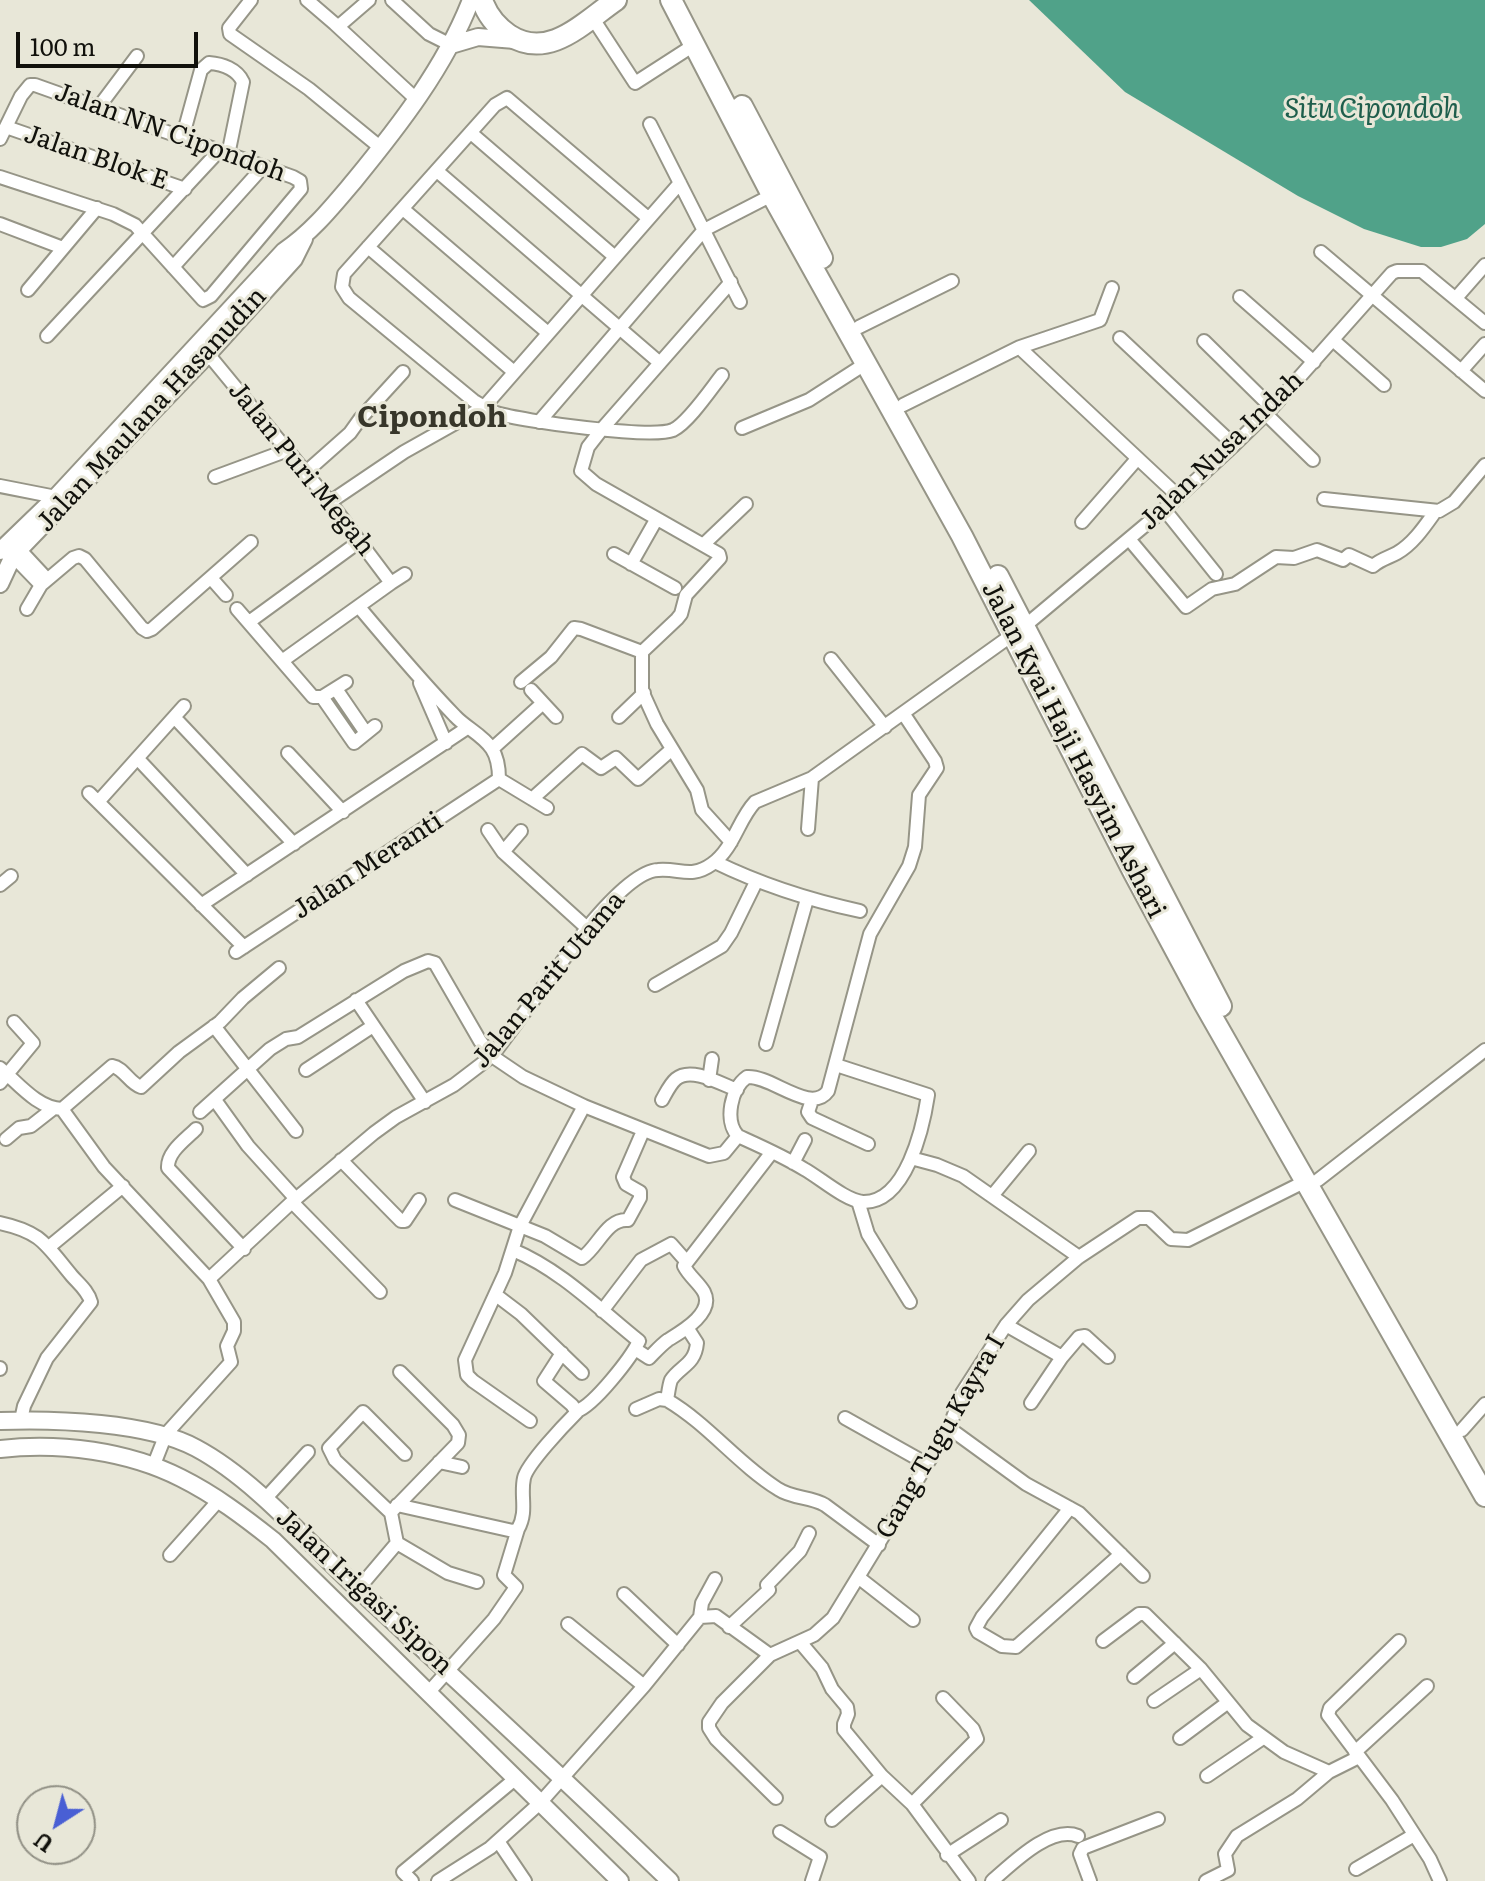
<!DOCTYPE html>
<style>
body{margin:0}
#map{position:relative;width:1485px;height:1881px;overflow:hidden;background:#e8e7d8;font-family:Literata,serif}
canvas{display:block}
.north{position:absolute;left:16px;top:1785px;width:80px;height:80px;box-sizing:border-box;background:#e8e7d8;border:2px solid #929186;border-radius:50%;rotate:216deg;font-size:22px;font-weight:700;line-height:32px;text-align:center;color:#11110c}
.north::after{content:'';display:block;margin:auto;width:28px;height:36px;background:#495fd4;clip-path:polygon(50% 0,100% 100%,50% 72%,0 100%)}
.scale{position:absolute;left:16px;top:32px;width:182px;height:36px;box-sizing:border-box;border:4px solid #11110c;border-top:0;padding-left:10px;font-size:24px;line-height:28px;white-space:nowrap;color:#11110c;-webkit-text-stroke:6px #e8e7d8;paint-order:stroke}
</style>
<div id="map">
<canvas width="1485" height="1881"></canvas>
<div class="north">U</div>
<div class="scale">100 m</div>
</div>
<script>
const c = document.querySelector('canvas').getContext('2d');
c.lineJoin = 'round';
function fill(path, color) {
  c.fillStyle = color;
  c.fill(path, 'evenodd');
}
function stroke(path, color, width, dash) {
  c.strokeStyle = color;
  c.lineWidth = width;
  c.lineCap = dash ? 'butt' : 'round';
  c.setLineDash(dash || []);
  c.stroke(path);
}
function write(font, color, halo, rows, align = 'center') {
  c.font = font + ' Literata,serif';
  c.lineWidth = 6;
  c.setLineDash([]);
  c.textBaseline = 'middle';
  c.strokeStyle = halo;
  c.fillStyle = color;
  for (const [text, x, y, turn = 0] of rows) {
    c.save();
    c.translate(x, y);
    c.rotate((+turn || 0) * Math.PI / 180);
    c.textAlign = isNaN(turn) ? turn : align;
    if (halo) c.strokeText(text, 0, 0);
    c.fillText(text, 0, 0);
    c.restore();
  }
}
const water = new Path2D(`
 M1029 0H1485V224L1467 239 1441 247H1421L1364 229 1298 196 1125 92Z`);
const minor = new Path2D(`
 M251 0 229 28 230 34 309 89 381 148
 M307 0 335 24 340 25 369 0
 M392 0 429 34 451 45
 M592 17 635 83 694 45
 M335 24 416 99
 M98 108 137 56
 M650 124 740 302
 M6 127 185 189
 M471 133 615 257
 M0 139 21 96 30 85H35L293 177 300 181 301 189 211 296 203 300 135 225 113 214 0 177
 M182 139 201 70 209 63C222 64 237 69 243 82L228 155
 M437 171 660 363
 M403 209 548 333
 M648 218 507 98 495 105 344 274 342 287 349 298 474 401C481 405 488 410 496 413 522 421 651 439 673 430 688 423 711 389 722 375
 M0 224 63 248
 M368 247 514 372
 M1321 252 1485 391
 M173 267 263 167
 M731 282 602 429 588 447 581 471 596 484 719 554 720 558 686 595 681 614 677 619 642 652V691L657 724 697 790 702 810 731 842
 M28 290 97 208
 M1240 297 1314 362
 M1456 298 1485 265
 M859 327 952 281
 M47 336 218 152
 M1120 338 1234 445
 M1333 340 1384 385
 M1204 341 1272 408
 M204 349 330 502 391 583 405 574
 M1023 351 1178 496
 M1461 371 1485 344
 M903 405 1020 347 1100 320 1112 288
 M1266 414 1313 460
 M539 422 704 230 776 193
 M742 428 809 400 865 364
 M306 472 350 433 360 419 403 372
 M215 477 288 450
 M0 486 56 497
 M1324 499 1439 511 1454 502 1485 465
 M330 502 404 452 484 407 680 183
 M1164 509 1216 574
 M1082 522 1137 459
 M1129 539 1186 607 1212 589 1235 584 1276 557 1294 558 1317 550 1343 560 1349 555 1373 566C1381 559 1388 558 1397 553 1413 544 1425 526 1435 512
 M704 544 746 504
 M20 550 47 579
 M614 554 675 588
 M13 556 41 585
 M631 564 656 520
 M211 578 226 595
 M359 607C390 644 421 681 455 716 466 728 483 735 492 749 498 758 499 768 499 779
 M27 609 41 585 73 558 79 556 85 559 142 628 147 631 152 629 251 542
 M237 609 313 697H322L346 682
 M249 622 360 541
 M831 659 885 727
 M282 661 391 583
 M521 682 551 657 574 628 581 629 642 652
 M420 683 446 743
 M336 689 366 733
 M531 690 556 717
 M322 697 354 743 375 726
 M619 717 644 693
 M175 718 294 844
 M492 749 543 703
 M288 753 343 812
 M139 760 247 875
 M499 779 547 808
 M89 793 244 947
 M532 799 582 754 601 768 616 758 638 779 671 750
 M98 802 184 706
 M808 829 812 778
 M488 830 503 852 587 928
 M503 852 521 831
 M715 862C762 885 809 900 860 911
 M0 885 11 876
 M201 905 467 728
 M236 952 499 779
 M655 985 722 946 731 933 756 882
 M356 1000 425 1102
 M214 1026 296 1131
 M766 1044 807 899
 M836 1065 928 1095C923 1128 906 1203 863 1202 846 1201 819 1177 804 1169 783 1156 760 1146 738 1136 724 1121 731 1088 747 1077 771 1075 811 1115 828 1091L870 934 909 866 915 847 919 795 937 768 935 761 903 713
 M0 1068C18 1083 37 1108 62 1109L112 1066C124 1068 129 1083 141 1087L179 1052 220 1022 243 998 279 968
 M306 1070 373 1026
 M709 1080 712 1059
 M0 1083 33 1043 14 1022
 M215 1100 248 1146 296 1199
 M662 1100C666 1093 670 1084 676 1079 691 1066 721 1084 737 1090
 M812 1100 808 1112 812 1118 868 1144
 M62 1109 104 1167 209 1279 234 1322V1331L227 1346 231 1362 166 1434 153 1467
 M200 1112 270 1049 286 1039 298 1037 404 971 428 961 435 963 480 1041 492 1056 523 1077 584 1106 709 1156 724 1153 738 1136
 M196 1129C185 1140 167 1152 168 1168L244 1249
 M6 1139 19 1128 31 1126 54 1108
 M911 1158 937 1165 963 1176 1079 1257
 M341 1160 401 1221H405L419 1200
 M793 1163 805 1140
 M1318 1180 1485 1050
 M992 1196 1029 1151
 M455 1200 545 1236 582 1258C598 1247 607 1218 628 1220L640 1198V1192L626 1184 623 1177 643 1131
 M858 1201 868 1234 910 1302
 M292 1202 380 1292
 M0 1223C42 1232 46 1245 72 1276 79 1284 88 1291 91 1302L47 1358 24 1406 21 1420
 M49 1247 123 1186
 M513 1250C561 1270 599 1309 639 1341 631 1358 594 1405 577 1411
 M209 1279 292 1202 374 1133 396 1117 454 1085 492 1056 587 928C601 911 635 871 658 870 680 868 691 879 712 864 734 848 738 820 755 802L812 778 1026 625 1168 506 1234 445 1272 408 1392 273 1397 271H1422L1485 323
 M496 1295 521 1314 582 1373
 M602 1311 641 1260 671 1244 686 1261
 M1006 1325 1062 1357
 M635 1349 649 1358C655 1352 661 1345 668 1340 681 1332 715 1313 704 1292 699 1283 689 1276 684 1266L772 1152
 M0 1369V1368
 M667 1400C668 1395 669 1385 671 1380 680 1366 695 1365 697 1343L688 1329
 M1031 1403 1062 1357 1079 1337 1085 1336 1108 1357
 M636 1409 659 1399 667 1400C708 1424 738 1464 778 1489 793 1499 810 1496 825 1505L879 1545
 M845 1418 927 1464
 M530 1421 473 1381 467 1375 465 1360 505 1273 520 1226 584 1106
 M949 1428 1026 1484 1079 1513 1143 1576
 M1462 1430 1485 1404
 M405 1454 363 1412 329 1448 335 1460 391 1513 397 1543 448 1573 477 1582
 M439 1462 462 1467
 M265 1499 308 1452
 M397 1505 513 1531 518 1529C528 1511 520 1496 524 1478 527 1464 565 1424 577 1412L572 1405 544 1381 562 1353
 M1070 1508 982 1617 976 1628 978 1632 1002 1646 1016 1647 1121 1554
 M393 1510 458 1443 459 1435 453 1425 400 1372
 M170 1555 219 1500
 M858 1577 913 1620
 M358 1589 397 1543
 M624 1594 678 1645
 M700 1617 702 1603 715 1579
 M568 1624 644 1686
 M729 1627 769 1590 767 1585 800 1551 809 1533
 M1103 1641 1139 1614H1145L1201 1669 1247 1725 1284 1752 1329 1772
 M1399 1641 1330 1708 1328 1715 1392 1800 1430 1859 1440 1881
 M800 1642 822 1668 832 1689 847 1707 848 1714 844 1724V1730L882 1776 912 1804 969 1881
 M1134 1677 1175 1643
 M428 1693 494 1619 516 1587 504 1575 518 1529
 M1154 1701 1201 1669
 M1180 1738 1227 1703
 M1355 1752 1427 1686
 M1207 1776 1263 1738
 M776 1798 716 1739 709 1728V1722L722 1703 770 1655 814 1635 833 1618 949 1428 962 1393 1006 1325 1028 1300 1079 1257 1138 1218H1149L1171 1239 1188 1240 1306 1181
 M912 1804 977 1739 973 1729 943 1698
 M832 1820 882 1776
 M780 1832 820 1857 812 1881
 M498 1841 525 1881
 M947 1855 1001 1820
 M1356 1869 1414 1835
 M412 1881 403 1872 515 1779
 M438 1881 490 1848 540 1803 644 1686 700 1617 716 1616 770 1655
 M992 1881C1012 1864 1050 1825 1078 1836
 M1090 1881 1080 1854 1083 1848 1158 1819
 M1206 1881 1228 1870 1225 1854 1237 1836 1297 1799 1329 1772 1359 1757`);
const tertiary = new Path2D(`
 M451 45 478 37 515 40
 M79 488 208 354 294 259 304 239
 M0 551 56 497 284 251C312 232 332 207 354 181 399 126 445 67 471 0
 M0 584 13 556 63 504
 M0 1421C55 1419 148 1422 196 1448 256 1480 310 1545 360 1591 464 1687 568 1782 670 1881
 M0 1449C59 1442 128 1451 181 1478 215 1495 244 1517 273 1540L620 1881`);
const primary = new Path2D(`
 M482 0C487 15 496 26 509 35 549 61 584 22 616 0
 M671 0 772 195 962 536 1133 871 1204 1003 1485 1496
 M742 106 822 258
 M998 576 1221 1006`);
const streetNames = [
 ["Jalan NN Cipondoh",170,133,20],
 ["Jalan Blok E",96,158,19],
 ["Jalan Maulana Hasanudin",152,410,-47],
 ["Jalan Nusa Indah",1222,451,-44],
 ["Jalan Puri Megah",301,469,51],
 ["Jalan Kyai Haji Hasyim Ashari",1073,750,63],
 ["Jalan Meranti",368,866,-33],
 ["Jalan Parit Utama",549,980,-50],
 ["Gang Tugu Kayra I",941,1437,-60],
 ["Jalan Irigasi Sipon",364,1592,43]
];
const waterNames = [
 ["Situ Cipondoh",1372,110]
];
const quarterNames = [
 ["Cipondoh",432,418]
];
fill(water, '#50a289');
stroke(minor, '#969587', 16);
stroke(tertiary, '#969587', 20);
stroke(primary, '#969587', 24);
stroke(minor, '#fff', 12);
stroke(tertiary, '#fff', 16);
stroke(primary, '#fff', 20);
write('26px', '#11110c', '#e8e7d8', streetNames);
write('italic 28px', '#1e5e4c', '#e8e7d8', waterNames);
write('bold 30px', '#37362a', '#e8e7d8', quarterNames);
</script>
